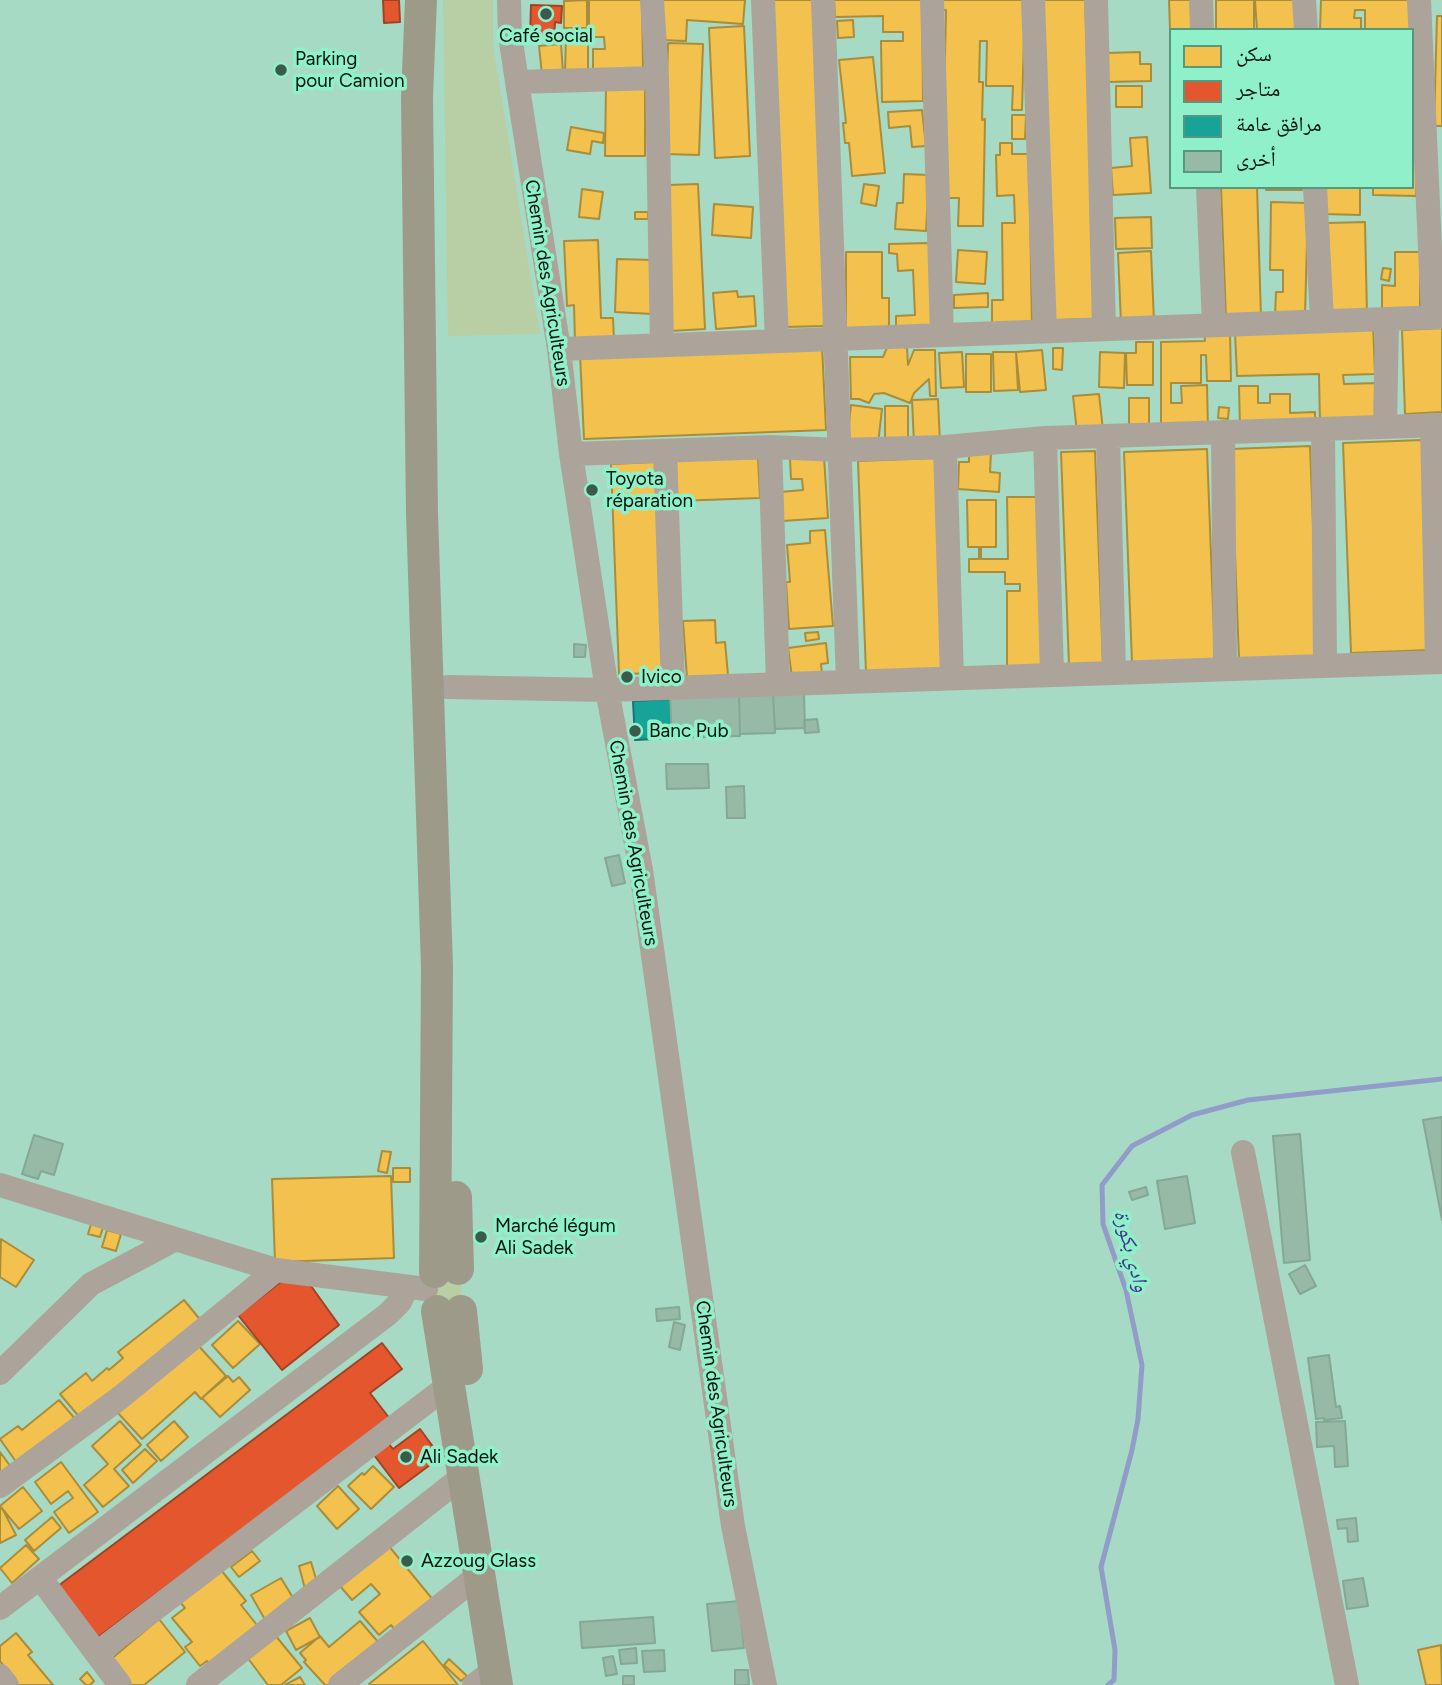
<!DOCTYPE html>
<meta charset="utf-8">
<style>
body{margin:0}
#map{position:relative;width:1442px;height:1685px;overflow:hidden;background:#a6dac5;font-family:Figtree,"Noto Naskh Arabic",sans-serif}
canvas{display:block}
.legend{position:absolute;left:1169px;top:28px;width:245px;height:161px;box-sizing:border-box;background:#90f0ca;border:2px solid #56987e;margin:0;padding:9px 12px;list-style:none;font-size:21px;color:#00150b}
.legend li{display:flex;align-items:center;gap:14px;height:35px}
.legend b{width:35px;border:2px solid #56987e}
</style>
<div id="map">
<canvas width="1442" height="1685"></canvas>
<ul class="legend">
<li><b style="height:19px;background:#f2c14e"></b>سكن</li>
<li><b style="height:19px;background:#e4572e"></b>متاجر</li>
<li><b style="height:19px;background:#17a398"></b>مرافق عامة</li>
<li><b style="height:19px;background:#96baa5"></b>أخرى</li>
</ul>
</div>
<script>
const c = document.querySelector('canvas').getContext('2d');
c.lineJoin = 'round';
function fill(path, color) {
  c.fillStyle = color;
  c.fill(path, 'evenodd');
}
function stroke(path, color, width, dash) {
  c.strokeStyle = color;
  c.lineWidth = width;
  c.lineCap = dash ? 'butt' : 'round';
  c.setLineDash(dash || []);
  c.stroke(path);
}
function write(font, color, halo, rows, align = 'center') {
  c.font = font + ' Figtree,"Noto Naskh Arabic",sans-serif';
  c.lineWidth = 7;
  c.setLineDash([]);
  c.textBaseline = 'middle';
  c.strokeStyle = halo;
  c.fillStyle = color;
  for (const [text, x, y, turn = 0] of rows) {
    c.save();
    c.translate(x, y);
    c.rotate((+turn || 0) * Math.PI / 180);
    c.textAlign = isNaN(turn) ? turn : align;
    if (halo) c.strokeText(text, 0, 0);
    c.fillText(text, 0, 0);
    c.restore();
  }
}
const green = new Path2D(`
 M443 0H493V45L540 334 448 336Z
 M439 1275 461 1283V1295L454 1303 436 1302 431 1284Z`);
const homes = new Path2D(`
 M587 0V28H564V1Z
 M589 0H642L643 71H593V49H605L604 37H589Z
 M663 0H745L743 24 687 20 686 41 661 40Z
 M771 0H813L825 326 784 327Z
 M834 0H922L923 101 882 102 881 41H903V32H883V16L835 17Z
 M941 0H1025L1022 110H1012L1013 86H986L987 41H980L979 82H983L982 120 985 119 983 226H958L959 198H942L946 10H941Z
 M1041 0H1085L1097 319 1054 320Z
 M1169 0H1194V29H1170Z
 M1216 0H1254V30H1216Z
 M1255 0H1296L1298 30H1257Z
 M1321 0H1412V30H1365V10H1355L1354 18H1361V30H1320Z
 M1437 16H1442V126H1434Z
 M853 20 854 37 838 38 837 21Z
 M744 26 750 156 715 158 709 28Z
 M588 34V70L565 74 566 35Z
 M668 43 703 44 699 155 665 154Z
 M561 44 563 73 542 75 539 46Z
 M1140 52V64H1151V81L1108 82 1106 53Z
 M873 57 885 173 852 176 849 143H845L843 123H846L839 60Z
 M606 85H645V156H605Z
 M1116 86H1142V107H1116Z
 M922 110 926 146 912 147 910 126 889 128 888 112Z
 M1012 115H1026L1025 139H1012Z
 M571 127 604 133 603 143 592 141 590 154 567 150Z
 M1147 137 1151 193 1113 195 1111 168 1132 166 1130 138Z
 M1000 143H1012V154H1029L1032 326H992V300H1003L1002 223H1015L1014 195 997 196 996 155H1000Z
 M1412 146H1417L1416 196 1373 195V187H1412Z
 M904 174 929 175 926 231 895 229 897 203H903Z
 M698 184 705 329 670 331 668 185Z
 M864 184 879 186 876 206 861 203Z
 M1221 187H1257L1261 317 1226 318Z
 M1266 187H1302V190H1266Z
 M1325 187H1360V215L1325 214Z
 M582 189 603 192 599 219 579 217Z
 M1271 202 1308 203 1305 316 1275 315 1276 292H1283V270H1270Z
 M714 204 753 207 751 238 712 235Z
 M635 212H648V219H635Z
 M1151 217 1152 248 1116 249 1115 218Z
 M1365 222 1367 316H1330L1328 223Z
 M598 240 601 318H613L614 340 575 342 574 305 567 306 564 241Z
 M929 243 932 331 896 330V316L915 315 913 270 898 271 897 254 889 253V244Z
 M958 250 987 252 985 284 956 282Z
 M1151 251 1154 321 1121 323 1118 253Z
 M846 252H882V298H889V330H846Z
 M1395 252H1420V315H1382V285L1395 286Z
 M617 259 654 260 652 314 615 312Z
 M1383 268 1391 269 1389 281 1381 279Z
 M737 291 738 297 754 296 756 326 716 329 713 293Z
 M988 293V307L954 308V295Z
 M1373 324 1375 374 1343 375 1344 384 1378 383 1379 422 1320 424 1319 374 1237 376 1235 333Z
 M1442 328V412L1405 414 1402 330Z
 M1204 332H1230L1231 381H1207L1206 355H1201V383H1171V403H1182L1181 386 1207 385 1208 430 1161 427V342L1205 341Z
 M1136 342H1153V385H1127L1126 353H1136Z
 M889 343 907 348 908 365 914 350H935L936 396H930L929 379 914 393 910 403 884 393 874 394 869 403 859 399H851L850 357H883Z
 M822 345 826 430 584 439 580 354Z
 M1053 348H1063L1062 370 1053 369Z
 M1042 350 1046 390 1020 392 1016 352Z
 M962 352 964 387 941 388 939 353Z
 M993 352H1016L1018 390 994 391Z
 M1100 352 1125 353 1124 388 1099 387Z
 M966 354H991V392H966Z
 M1239 386H1258V403H1270V394H1290V413L1315 412V427L1240 428Z
 M1099 394 1103 430 1077 432 1073 396Z
 M1129 398H1149V429H1129Z
 M938 399 940 443 914 444 912 400Z
 M851 405 882 409 878 444 847 440Z
 M885 406H908V442L885 441Z
 M1219 407 1229 408 1228 419 1218 418Z
 M1422 440 1430 650 1351 653 1343 443Z
 M1310 446 1318 656 1239 659 1231 449Z
 M1207 449 1215 660 1132 663 1124 452Z
 M969 451 991 452 990 472 1000 473 999 492 958 489 959 462H969Z
 M1095 451 1103 664 1069 665 1061 452Z
 M824 457 828 518 782 521 780 492 803 490 802 479H791L790 459Z
 M758 458 760 498 677 501 676 460Z
 M936 458 944 670 866 673 858 461Z
 M655 462 663 673 619 674 611 464Z
 M1007 497H1041L1042 669 1007 670V591H1020V584H1005V572H969V559H979V547H968L967 500H996V547H981V559H1008Z
 M825 530 833 626 789 629 786 582H790L787 545 810 543V531Z
 M715 620 716 643 725 642 728 675 687 678 683 621Z
 M818 632 819 639 806 641 805 633Z
 M826 643 828 663 821 664 822 674 792 677 788 648Z
 M382 1151 391 1152 387 1173 378 1171Z
 M393 1168H410V1182H393Z
 M391 1176 394 1258 275 1262 272 1179Z
 M92 1221 104 1224 100 1237 88 1234Z
 M107 1230 121 1234 116 1251 102 1247Z
 M1 1239 34 1260 16 1287 0 1277Z
 M184 1300 202 1322 81 1419 60 1394 86 1373 92 1381 107 1368 109 1370 123 1358 118 1352Z
 M238 1321 260 1344 233 1368 212 1345Z
 M196 1343 226 1376 201 1399 195 1392 142 1439 118 1413Z
 M228 1376 233 1382 239 1377 250 1390 220 1417 202 1398Z
 M59 1400 76 1420 19 1466 0 1439 18 1426 22 1430Z
 M120 1421 141 1445 114 1469 129 1486 103 1507 84 1485 108 1464 92 1446Z
 M174 1421 188 1437 161 1461 147 1445Z
 M145 1449 157 1461 133 1483 122 1470Z
 M0 1452 11 1467 0 1475Z
 M61 1462 98 1512 69 1533 54 1512 73 1498 68 1491 51 1504 35 1482Z
 M373 1466 394 1487 371 1509 348 1486 362 1473 364 1475Z
 M338 1486 359 1509 337 1529 317 1506Z
 M23 1487 42 1511 19 1529 0 1506Z
 M2 1508 16 1535 0 1543V1509Z
 M52 1517 61 1528 34 1551 25 1540Z
 M26 1545 39 1559 12 1583 0 1568Z
 M388 1545 434 1601 397 1632 391 1625 379 1635 359 1612 380 1594 371 1584 352 1600 340 1586Z
 M252 1551 260 1561 239 1577 231 1567Z
 M311 1562 319 1589 306 1593 299 1566Z
 M221 1570 246 1601 241 1605 261 1630 213 1668 207 1661 200 1666 185 1647 192 1642 172 1618 185 1608 180 1602Z
 M281 1578 298 1606 267 1623 251 1595Z
 M310 1618 320 1637 296 1650 286 1631Z
 M159 1619 185 1652 144 1685H130L110 1660Z
 M360 1621 379 1643 331 1685H325L304 1662 306 1660 300 1653 320 1636 329 1647Z
 M16 1633 32 1652 28 1655 53 1685H18L0 1661V1646Z
 M275 1635 302 1668 281 1685H268L247 1657Z
 M423 1641 458 1685H370L369 1684Z
 M1441 1645 1442 1685H1426L1418 1650Z
 M449 1659 467 1676 461 1681 444 1665Z
 M87 1672 94 1681 90 1685H86L80 1679Z
 M300 1677 305 1685H285Z`);
const shops = new Path2D(`
 M383 0H399L400 22 384 23Z
 M531 5 562 6 561 23 555 22 554 39H530Z
 M286 1278 311 1286 339 1325 282 1370 238 1315Z
 M382 1343 402 1369 370 1393 390 1419 97 1638 58 1586Z
 M420 1429 434 1448 431 1450 438 1459 399 1488 374 1455 389 1444 393 1449Z`);
const public = new Path2D(`
 M670 699 672 738 635 740 633 701Z`);
const stream = new Path2D(`
 M1108 1685 1114 1680 1115 1650 1101 1567 1132 1450 1138 1419 1142 1365 1126 1290 1103 1224 1102 1185 1132 1146 1192 1115 1248 1100 1442 1079`);
const building = new Path2D(`
 M574 644 586 645 585 657H574Z
 M804 693 805 728 775 729 773 694Z
 M773 694 775 733 740 734 739 695Z
 M739 695 740 736 672 738 670 698Z
 M817 719 819 732 805 733 804 720Z
 M666 764H708L709 788 667 789Z
 M744 786 745 818H727L726 787Z
 M619 855 625 883 612 886 605 858Z
 M1442 1117V1220L1423 1120Z
 M1300 1134 1310 1260 1284 1263 1273 1136Z
 M34 1135 63 1144 54 1175 41 1171 38 1179 22 1174Z
 M1187 1176 1195 1223 1165 1229 1157 1181Z
 M1146 1187 1148 1195 1132 1200 1129 1192Z
 M1305 1265 1316 1286 1300 1294 1289 1274Z
 M679 1307 680 1319 657 1321 656 1309Z
 M674 1322 685 1325 680 1350 669 1347Z
 M1329 1355 1336 1407 1340 1406 1342 1418 1324 1420V1418L1316 1419 1308 1358Z
 M1345 1421 1348 1466 1335 1467 1334 1446 1317 1447 1316 1422Z
 M1356 1518 1358 1541 1348 1542 1347 1528 1338 1529 1337 1520Z
 M1363 1578 1368 1606 1347 1609 1343 1581Z
 M739 1601 744 1648 712 1651 707 1604Z
 M653 1617 655 1643 582 1648 580 1622Z
 M636 1648 637 1663 621 1664 619 1650Z
 M664 1650 665 1671 644 1672 642 1651Z
 M613 1656 617 1674 606 1676 603 1658Z
 M735 1670H748L749 1685H735Z
 M623 1676H634V1685H623Z`);
const minor = new Path2D(`
 M509 0 510 35 517 82 559 349 571 454 607 690 641 870 733 1526 765 1685
 M652 0 657 78 662 345
 M763 0 777 341
 M823 0 848 681
 M932 0 942 335
 M1033 0 1045 331
 M1096 0 1104 329
 M1201 0 1202 30
 M1304 0 1306 30
 M1419 0 1433 317
 M517 82 657 78
 M1208 187 1214 325
 M1315 187 1322 321
 M559 349 1442 317
 M1432 425 1437 662
 M1385 427 1387 319
 M1323 429 1325 666
 M1223 432 1225 669
 M1108 436 1114 672
 M1045 438 1052 674
 M770 447 778 683
 M945 447 952 678
 M665 451 673 686
 M571 454 770 447 839 450 945 447 1045 438 1442 425
 M448 687 607 690 1442 662
 M1243 1152 1347 1685
 M0 1185 276 1270 426 1289
 M0 1373 91 1284 174 1240
 M0 1486 121 1397 276 1270
 M41 1579 120 1685
 M0 1608 388 1314 400 1302 407 1287
 M97 1653 449 1385
 M0 1676 7 1685
 M198 1685 462 1477
 M340 1685 479 1575
 M474 1685 494 1670`);
const major = new Path2D(`
 M421 0 417 97 422 514 437 967 435 1272
 M456 1197 458 1269
 M437 1311 497 1685
 M461 1311 467 1369`);
const markers = [
 [546,14,7,"#3a5a4c"],
 [281,70,7,"#3a5a4c"],
 [592,490,7,"#3a5a4c"],
 [627,677,7,"#3a5a4c"],
 [635,731,7,"#3a5a4c"],
 [481,1237,7,"#3a5a4c"],
 [406,1457,7,"#3a5a4c"],
 [407,1561,7,"#3a5a4c"]
];
const poiNames = [
 ["Café social",546,36,"center"],
 ["Parking",295,59],
 ["pour Camion",295,81],
 ["Toyota",606,479],
 ["réparation",606,501],
 ["Ivico",641,677],
 ["Banc Pub",649,731],
 ["Marché légum",495,1226],
 ["Ali Sadek",495,1248],
 ["Ali Sadek",420,1457],
 ["Azzoug Glass",421,1561]
];
const streetNames = [
 ["Chemin des Agriculteurs",547,283,81],
 ["Chemin des Agriculteurs",633,843,80],
 ["Chemin des Agriculteurs",716,1404,82]
];
const waterNames = [
 ["وادي بكورة",1131,1251,75]
];
fill(green, '#b8cea4');
fill(homes, '#f2c14e');
stroke(homes, '#a98d3a', 2);
fill(shops, '#e4572e');
stroke(shops, '#a04324', 2);
fill(public, '#17a398');
stroke(public, '#10786e', 2);
stroke(stream, '#919cc8', 5);
fill(building, '#96baa5');
stroke(building, '#84a894', 2);
stroke(minor, '#aca49a', 24);
stroke(major, '#9e9a8a', 32);
for (const [x, y, r, color] of markers) {
  const dot = new Path2D();
  dot.arc(x, y, r, 0, 2 * Math.PI);
  c.fillStyle = color;
  c.fill(dot);
  stroke(dot, '#90f0ca', 2.5);
}
write('19px', '#00150b', '#90f0ca', poiNames, 'left');
write('19px', '#00150b', '#90f0ca', streetNames);
write('italic 21px', '#443589', '#90f0ca', waterNames);
</script>
